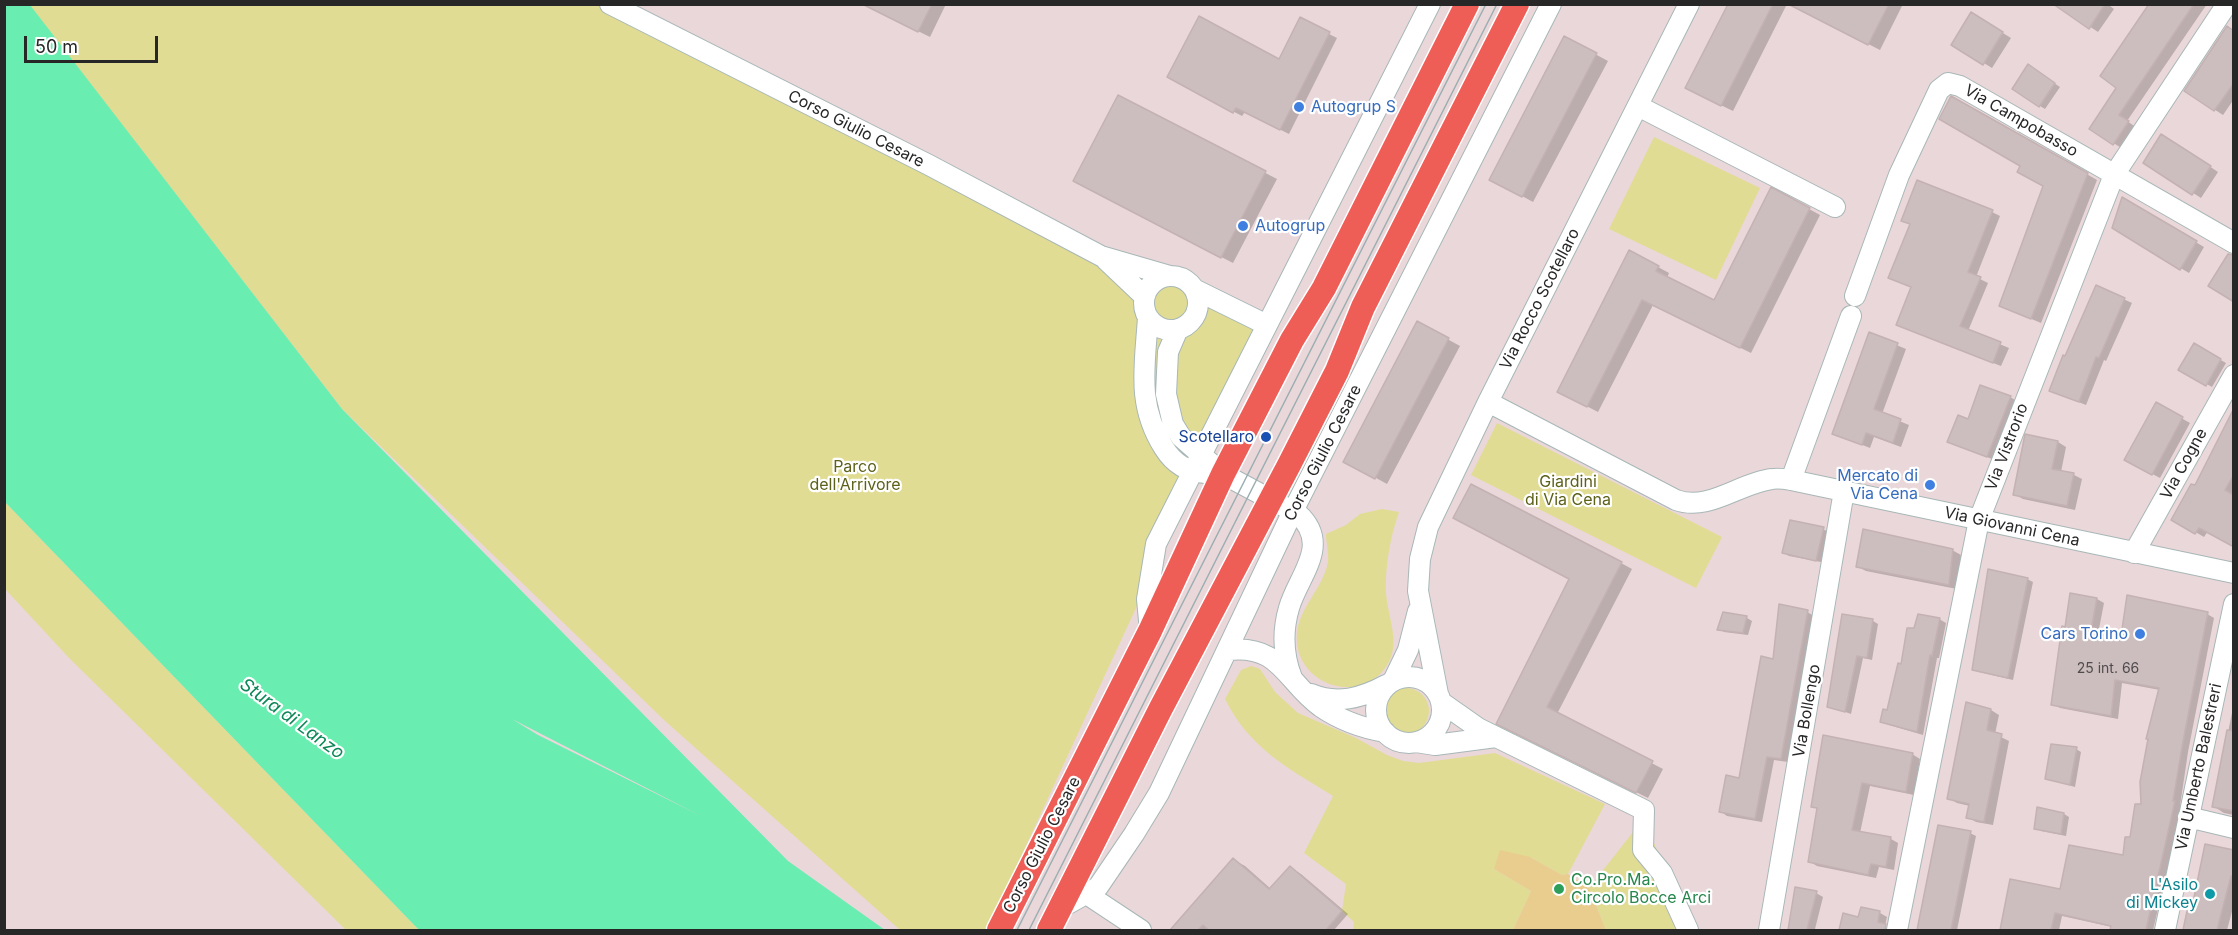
<!DOCTYPE html>
<style>
body{margin:0}
#map{position:relative;width:2238px;height:935px;overflow:hidden;background:#ead7da;font-family:Inter,sans-serif}
canvas{display:block}
.frame{position:absolute;inset:0;border:6px solid #272727;pointer-events:none}
.scale{position:absolute;left:24px;top:36px;width:134px;height:27px;box-sizing:border-box;border:3px solid #272727;border-top:0;padding-left:8px;font-size:18px;line-height:21px;white-space:nowrap;color:#272727;-webkit-text-stroke:4px #fff;paint-order:stroke}
</style>
<div id="map">
<canvas width="2238" height="935"></canvas>
<div class="frame"></div>
<div class="scale">50 m</div>
</div>
<script>
const c = document.querySelector('canvas').getContext('2d');
c.lineJoin = 'round';
function fill(path, color) {
  c.fillStyle = color;
  c.fill(path, 'evenodd');
}
function stroke(path, color, width, dash) {
  c.strokeStyle = color;
  c.lineWidth = width;
  c.lineCap = dash ? 'butt' : 'round';
  c.setLineDash(dash || []);
  c.stroke(path);
}
function write(font, color, halo, rows, align = 'center') {
  c.font = font + ' Inter,sans-serif';
  c.lineWidth = 4.5;
  c.setLineDash([]);
  c.textBaseline = 'middle';
  c.strokeStyle = halo;
  c.fillStyle = color;
  for (const [text, x, y, turn = 0] of rows) {
    c.save();
    c.translate(x, y);
    c.rotate((+turn || 0) * Math.PI / 180);
    c.textAlign = isNaN(turn) ? turn : align;
    if (halo) c.strokeText(text, 0, 0);
    c.fillText(text, 0, 0);
    c.restore();
  }
}
const green = new Path2D(`
 M29 5H609L1070 240 1267 325 987 930H900L664 720 342 409Z
 M1654 137 1760 188 1716 280 1609 229Z
 M1497 423 1722 537 1696 588 1471 475Z
 M5 502 419 930H346L70 659 5 589Z
 M1382 509 1399 512C1390 538 1385 566 1386 593 1388 620 1404 648 1382 672 1353 703 1300 683 1297 642 1294 611 1323 590 1328 562 1329 553 1326 543 1326 534L1346 525 1360 514Z
 M1251 666 1260 669 1275 692 1298 713 1356 738 1387 755 1403 761 1419 763 1495 753 1605 804 1568 874 1562 875 1530 857 1494 869 1531 891 1513 930H1353L1354 922 1342 911 1346 884 1304 853 1333 796C1288 768 1249 748 1225 699L1241 670Z
 M1383 711a23 23 0 1 1 46 0a23 23 0 1 1-46 0Z
 M1637 827 1650 835 1696 930H1606L1589 888Z`);
const pitch = new Path2D(`
 M1500 850 1530 857 1562 875 1568 874 1589 888 1606 930H1513L1531 891 1494 869Z`);
const water = new Path2D(`
 M5 4 30 5 342 409 788 861 885 930H419L5 502ZM512 719 701 816 538 735Z`);
const shadow = new Path2D(`
 M863 4H946L930 37Z
 M1730 4H1787L1733 111 1698 94Z
 M1790 4H1903L1880 50Z
 M2056 4H2111L2110 6 2114 9 2098 32Z
 M2151 4H2207L2127 121 2137 128 2123 149 2091 129 2118 87Z
 M1972 14 2011 38 1992 68 1953 44Z
 M2234 32V99L2223 115 2186 91Z
 M1329 34 1337 38 1289 134 1245 112 1242 116 1169 77 1279 61Z
 M1565 38 1608 61 1533 202 1502 185Z
 M2028 66 2060 87 2045 109 2040 106Z
 M1119 97 1277 179 1233 263 1086 187Z
 M1955 99 2097 180 2041 323 2001 306 2044 186Z
 M2170 140 2218 172 2201 198 2145 162Z
 M2122 199 2204 247 2189 273 2114 228Z
 M1809 209 1820 215 1751 353 1653 305 1598 412 1569 397 1658 267 1669 273 1667 278 1715 302Z
 M1992 212 2000 216 1976 277 1988 283 1968 331 2009 348 2001 366 1906 329 1912 287 1911 225 1903 220Z
 M2097 287 2132 303 2106 361 2104 360 2086 405 2058 394 2066 358Z
 M1418 323 1460 346 1387 484 1356 467Z
 M1870 334 1906 349 1882 414 1909 425 1901 447 1874 437 1870 448 1833 433Z
 M2194 345 2226 363 2212 387 2180 369Z
 M2010 397 2015 400 1992 459 1954 444Z
 M2156 404 2190 423 2160 478 2126 460Z
 M2234 430V546L2208 531 2204 537 2173 519Z
 M2058 442 2066 447 2061 472 2074 475 2082 479 2075 510 2023 499 2014 494Z
 M1823 529 1828 532 1821 562 1789 556 1784 553Z
 M1952 550 1961 555 1957 589 1866 571 1858 567Z
 M1621 563 1632 569 1557 714 1663 769 1648 798 1509 729Z
 M2027 579 2033 582 2013 680 1979 672 1974 669Z
 M2097 599 2104 603 2098 634 2122 638 2207 614 2214 618 2188 752 2180 806 2182 807 2153 930H2111L2112 927 2062 916 2059 930H2001L2011 881 2061 891 2125 857 2143 806 2160 690 2122 683 2118 719 2060 708 2053 704 2066 629Z
 M1807 612 1814 616 1788 762 1774 760 1762 822 1727 816 1720 811 1740 779 1774 661Z
 M1724 614 1747 618 1752 621 1748 635 1724 632 1719 629Z
 M1844 615 1873 621 1878 624 1872 660 1863 658 1851 714 1829 706Z
 M1939 619 1946 623 1939 658H1937L1923 735 1889 725 1882 721 1888 712 1916 629Z
 M2234 703V815L2224 813 2213 806Z
 M1991 710 1999 715 1995 734 2009 741 1993 825 1976 822 1968 817 1970 806 1957 803 1948 798Z
 M2076 749 2081 752 2075 787 2047 779Z
 M1912 754 1920 759 1914 795 1870 786 1860 833 1891 839 1898 843 1894 870 1879 867 1876 878 1817 866 1809 861 1819 810 1813 806Z
 M2064 814 2069 817 2066 836 2041 831 2035 828Z
 M1939 827 1970 833 1976 836 1957 930H1918Z
 M2234 852V904L2227 930H2185L2188 913 2192 914Z
 M1234 860 1245 866 1271 889 1290 867 1301 874 1348 914 1334 930H1181L1176 926Z
 M1797 889 1816 893 1823 897 1815 929 1821 930H1789Z
 M1862 908 1880 913 1887 917 1884 930H1841L1844 915 1859 919Z`);
const building = new Path2D(`
 M862 4H932L918 32Z
 M1728 4H1773L1721 106 1685 88Z
 M1788 4H1889L1868 45Z
 M2053 4H2105L2089 29Z
 M2149 4H2194L2119 115 2129 121 2113 145 2089 129 2116 88 2100 76Z
 M1971 12 2003 32 1983 65 1951 45Z
 M1199 16 1279 59 1300 17 1330 32 1280 130 1236 108 1233 113 1167 77Z
 M2227 26 2234 31V83L2214 111 2184 91Z
 M1564 36 1597 53 1522 197 1489 180Z
 M2028 64 2055 83 2039 107 2012 89Z
 M1118 95 1266 171 1221 258 1073 181Z
 M1951 96 2088 173 2031 319 1999 306 2043 186 2017 172 2020 166 1939 119Z
 M2161 134 2211 166 2192 195 2143 163Z
 M1917 180 1993 210 1968 272 1981 277 1960 326 2001 342 1993 363 1896 325 1911 287 1888 278 1910 224 1901 221Z
 M1771 187 1810 208 1740 348 1642 300 1587 407 1557 392 1629 250 1659 266 1656 271 1714 300Z
 M2122 197 2197 241 2180 270 2112 228Z
 M2228 254 2234 255V302L2208 286Z
 M2096 285 2125 298 2099 358 2096 357 2079 402 2049 391 2063 355 2065 356Z
 M1417 321 1449 338 1375 479 1343 462Z
 M1869 332 1898 343 1874 409 1901 419 1893 443 1866 433 1862 445 1832 434Z
 M2194 343 2221 359 2206 386 2178 370Z
 M1980 385 2011 396 1987 457 1947 442 1958 415 1968 419Z
 M2156 402 2183 417 2152 475 2124 460Z
 M2234 408V474L2225 490 2234 495V547L2199 528 2195 534 2171 520 2191 484 2195 485Z
 M2025 434 2058 441 2052 469 2074 473 2067 506 2013 495Z
 M1471 484 1622 562 1547 707 1653 761 1636 793 1496 724 1569 579 1453 518Z
 M1790 520 1824 527 1816 561 1782 553Z
 M1863 529 1953 549 1949 585 1856 567Z
 M1988 569 2028 578 2008 678 1972 670Z
 M2070 593 2097 598 2091 631 2121 636 2127 595 2208 612 2182 747 2173 801H2175L2146 930H2110L2111 926 2055 913 2051 930H2000L2010 879 2060 889 2069 845 2123 855 2125 837H2130L2135 804H2141L2140 782 2148 739H2146L2159 688 2115 680 2111 716 2051 705 2062 626 2065 627Z
 M1779 604 1808 610 1781 759 1767 757 1755 819 1719 812 1726 775 1739 778 1761 656 1773 659Z
 M1723 612 1747 616 1743 633 1717 630Z
 M1842 614 1873 619 1867 658 1857 656 1845 712 1827 707Z
 M1918 614 1940 618 1932 656 1930 655 1917 732 1880 722 1883 709 1887 710 1898 663 1901 664 1907 628H1914Z
 M1966 702 1991 709 1987 730 2002 734 1984 822 1966 818 1969 804 1947 799Z
 M2227 730 2234 731V811L2212 807Z
 M1823 735 1913 753 1906 792 1862 783 1852 830 1891 837 1886 867 1871 864 1868 875 1808 862 1817 808 1811 807Z
 M2051 744 2077 747 2070 785 2045 779Z
 M2037 807 2064 813 2061 834 2034 829Z
 M1938 825 1971 831 1951 930H1917Z
 M2205 844 2234 850V876H2231L2217 930H2183L2187 911 2191 912Z
 M1233 858 1269 889 1290 866 1342 911 1326 930H1209L1203 925 1198 930H1170Z
 M1795 887 1817 891 1807 930H1788Z
 M1861 907 1880 911 1878 922 1886 924 1885 930H1839L1843 913 1858 917Z`);
const minor = new Path2D(`
 M610 4 929 165 1101 256 1170 276
 M1638 106 1835 207
 M1106 260 1144 296
 M1144 303a27 27 0 1 1 54 0a27 27 0 1 1-54 0Z
 M1194 289 1267 325
 M1855 296 1899 175 1939 90 1948 83 1960 86 2234 243
 M1148 317C1145 366 1136 404 1164 448 1174 464 1187 472 1205 473
 M1178 329 1168 352 1166 394 1173 424 1181 437 1223 474 1298 514C1332 545 1298 576 1289 608 1282 632 1283 655 1292 678
 M1488 402 1676 500C1709 512 1739 483 1772 479 1778 478 1785 479 1791 480L2234 573
 M1791 480 1851 316
 M2134 553 2234 375
 M1150 631 1147 599 1156 544 1430 4
 M1228 650C1281 644 1285 681 1321 707 1340 720 1362 728 1385 732
 M1376 710a33 33 0 1 1 66 0a33 33 0 1 1-66 0Z
 M1393 681 1408 650 1418 611
 M1311 694C1337 705 1362 698 1386 685
 M1438 694 1418 591 1420 559 1428 527 1488 402 1689 4
 M1441 702 1478 728 1644 810 1643 850 1662 873 1688 930
 M1416 742 1435 745 1496 737
 M2188 817 2234 828
 M1076 887 1141 930
 M1059 909 1098 887 1134 834 1159 793 1293 511 1551 4
 M1769 930 1844 491
 M1897 930 1979 520 2114 175 2227 4
 M2165 930 2234 604`);
const major = new Path2D(`
 M999 930 1150 631 1223 474 1292 340 1324 288 1467 4
 M1049 930 1161 708 1289 465 1337 371 1363 307 1517 4`);
const tram = new Path2D(`
 M1017 930 1486 4
 M1029 930 1497 4`);
const markers = [
 [1299,107,6,"#3f7fe0"],
 [1243,226,6,"#3f7fe0"],
 [1266,437,6,"#1a4fb4"],
 [1930,485,6,"#3f7fe0"],
 [2140,634,6,"#3f7fe0"],
 [1559,889,6,"#2e9e5b"],
 [2210,894,6,"#0f9aa8"]
];
const numberNames = [
 ["25 int. 66",2108,669]
];
const shopNames = [
 ["Autogrup S",1311,107],
 ["Autogrup",1255,226],
 ["Mercato di",1918,476,"right"],
 ["Via Cena",1918,494,"right"],
 ["Cars Torino",2128,634,"right"]
];
const streetNames = [
 ["Via Campobasso",2021,121,30],
 ["Corso Giulio Cesare",856,129,27],
 ["Via Rocco Scotellaro",1540,299,-63],
 ["Via Vistrorio",2007,447,-69],
 ["Corso Giulio Cesare",1323,453,-63],
 ["Via Cogne",2184,464,-61],
 ["Via Giovanni Cena",2012,527,12],
 ["Via Bollengo",1807,711,-80],
 ["Via Umberto Balestreri",2199,767,-78],
 ["Corso Giulio Cesare",1042,845,-63]
];
const transitNames = [
 ["Scotellaro",1254,437]
];
const parkNames = [
 ["Parco",855,467],
 ["dell'Arrivore",855,485],
 ["Giardini",1568,482],
 ["di Via Cena",1568,500]
];
const leisureNames = [
 ["Co.Pro.Ma.",1571,880],
 ["Circolo Bocce Arci",1571,898]
];
const cultureNames = [
 ["L'Asilo",2198,885],
 ["di Mickey",2198,903]
];
const waterNames = [
 ["Stura di Lanzo",292,719,36]
];
fill(green, '#e1dc93');
fill(pitch, '#e9cd8e');
fill(water, '#69edb0');
fill(shadow, '#0003');
fill(building, '#ccbdbe');
stroke(building, '#c4b2b3', 1.5);
stroke(minor, '#a8b7b7', 22);
stroke(major, '#fff', 27);
stroke(minor, '#fff', 20);
stroke(major, '#ef5d57', 24);
stroke(tram, '#9baeb1', 1.5);
for (const [x, y, r, color] of markers) {
  const dot = new Path2D();
  dot.arc(x, y, r, 0, 2 * Math.PI);
  c.fillStyle = color;
  c.fill(dot);
  stroke(dot, '#fff', 2);
}
write('14px', '#504c4d', null, numberNames);
write('16px', '#366cbe', '#fff', shopNames, 'left');
write('16px', '#272727', '#fff', streetNames);
write('16px', '#164399', '#fff', transitNames, 'right');
write('16px', '#5d6119', '#fff', parkNames);
write('16px', '#27864d', '#fff', leisureNames, 'left');
write('16px', '#0d838f', '#fff', cultureNames, 'right');
write('italic 18px', '#0d8758', '#fff', waterNames);
</script>
